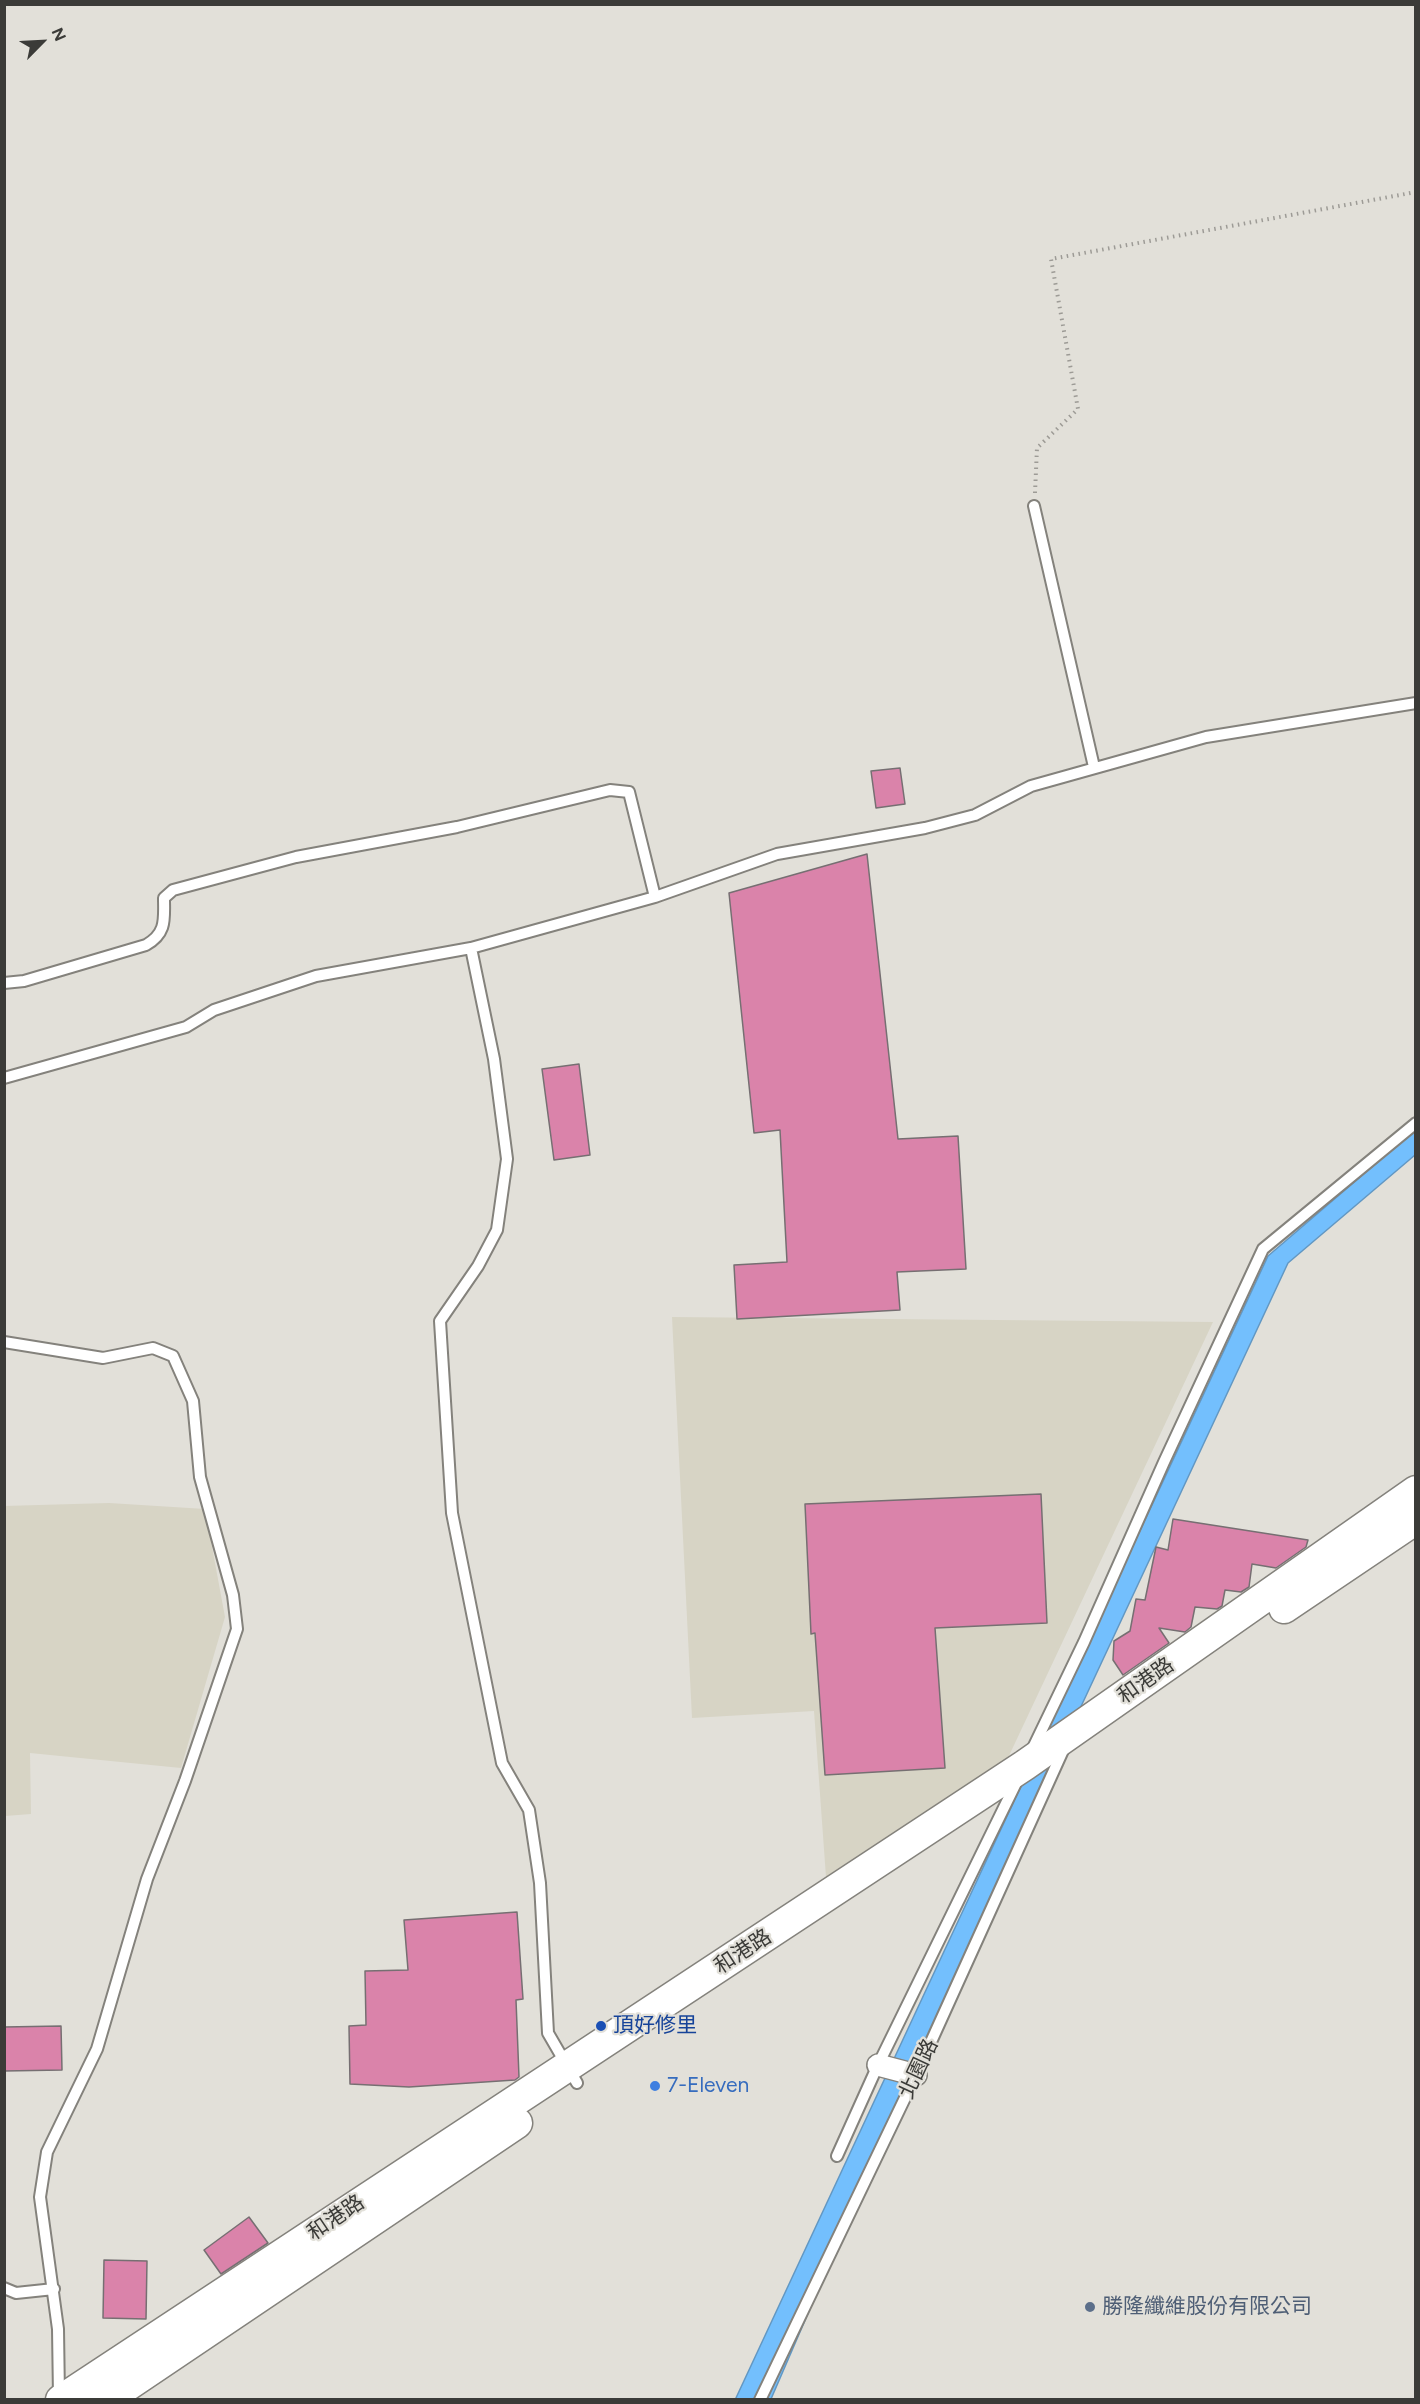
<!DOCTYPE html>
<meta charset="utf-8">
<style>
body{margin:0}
#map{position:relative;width:1420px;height:2404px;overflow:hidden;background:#e2e0d9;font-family:Figtree,sans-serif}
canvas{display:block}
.frame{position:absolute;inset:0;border:6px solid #3b3b38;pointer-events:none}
.north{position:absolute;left:12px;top:12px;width:60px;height:60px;-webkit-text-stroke:4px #e2e0d9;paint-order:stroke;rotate:66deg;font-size:16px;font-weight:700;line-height:24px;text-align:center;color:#3b3b38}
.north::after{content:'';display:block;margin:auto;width:21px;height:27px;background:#3b3b38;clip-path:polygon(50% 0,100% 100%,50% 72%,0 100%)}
</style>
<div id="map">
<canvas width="1420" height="2404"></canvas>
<div class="frame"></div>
<div class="north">N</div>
</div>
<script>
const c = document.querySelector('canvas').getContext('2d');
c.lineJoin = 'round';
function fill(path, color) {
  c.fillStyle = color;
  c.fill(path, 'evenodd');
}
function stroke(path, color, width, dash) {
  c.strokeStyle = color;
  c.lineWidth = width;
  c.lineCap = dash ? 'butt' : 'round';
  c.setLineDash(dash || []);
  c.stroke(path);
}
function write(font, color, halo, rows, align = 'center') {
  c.font = font + ' Figtree,"Noto Sans TC",sans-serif';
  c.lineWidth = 4.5;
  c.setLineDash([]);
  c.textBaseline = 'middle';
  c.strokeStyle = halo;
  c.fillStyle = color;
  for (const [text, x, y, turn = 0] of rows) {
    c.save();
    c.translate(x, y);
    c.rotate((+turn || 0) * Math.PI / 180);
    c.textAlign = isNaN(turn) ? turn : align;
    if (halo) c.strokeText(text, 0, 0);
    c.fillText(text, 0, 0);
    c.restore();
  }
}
const built = new Path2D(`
 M672 1317 1213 1322 1007 1760 826 1877 814 1711 692 1718Z
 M109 1503 205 1509 225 1617 181 1768 30 1753 31 1814 5 1816 4 1506Z`);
const water = new Path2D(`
 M1415 1130V1155L1288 1263 937 2015 771 2399 735 2400 1268 1256Z`);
const building = new Path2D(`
 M900 768 905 804 876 808 871 771Z
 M867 854 898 1139 958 1136 966 1269 897 1272 900 1310 737 1319 734 1265 787 1262 780 1130 754 1133 729 893Z
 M579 1064 590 1155 554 1160 542 1069Z
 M1041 1494 1047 1623 935 1628 945 1768 825 1775 815 1633 811 1634 805 1504Z
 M1173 1519 1308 1540 1306 1547 1276 1568 1252 1564 1249 1587 1241 1592 1225 1590 1222 1606 1217 1609 1195 1607 1191 1627 1185 1632 1159 1628 1169 1643 1123 1675 1113 1660 1114 1641 1130 1631 1136 1599 1145 1600 1156 1547 1168 1550Z
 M517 1912 523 1999 516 2000 519 2077 515 2080 409 2087 350 2084 349 2026 366 2025 365 1971 408 1970 404 1920Z
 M61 2026 62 2070 4 2071V2027Z
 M249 2217 268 2243 221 2274 204 2250Z
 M104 2260 147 2261 146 2319 103 2318Z`);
const path = new Path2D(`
 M1035 493 1037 448 1078 409 1051 259 1416 192`);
const lane = new Path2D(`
 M1034 506 1094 767
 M471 948 655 897
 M4 983 24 981 146 945C167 933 164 919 164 898L173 890 296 857 457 827 610 790 629 792 655 897 777 854 925 828 975 815 1031 786 1206 737 1416 703
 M4 1078 186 1027 214 1010 316 976 471 948 494 1059 507 1159 497 1230 478 1266 440 1321 452 1513 502 1763 529 1810 540 1883 548 2033 577 2083
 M4 1342 103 1358 153 1348 173 1356 193 1401 200 1477 233 1595 237 1629 185 1781 147 1879 97 2049 47 2152 40 2197 58 2329 59 2397
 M1032 1750 1084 1642 1164 1462 1263 1249 1416 1123
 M837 2156 878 2065 1017 1781
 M4 2288 16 2293 54 2289
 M760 2400 916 2075 1065 1746`);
const street = new Path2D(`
 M878 2065 916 2075`);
const secondary = new Path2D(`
 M1284 1608 1416 1519
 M61 2400 1025 1765 1416 1491
 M106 2400 517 2123`);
const markers = [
 [601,2026,6,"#1a4fb4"],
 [655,2086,6,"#3f7fe0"],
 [1090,2307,6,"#5c6f8a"]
];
const streetNames = [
 ["和港路",1146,1681,-35],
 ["和港路",743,1952,-33],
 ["北園路",919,2069,-65],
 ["和港路",336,2218,-34]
];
const transitNames = [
 ["頂好修里",613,2026]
];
const shopNames = [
 ["7-Eleven",667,2086]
];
const serviceNames = [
 ["勝隆纖維股份有限公司",1102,2307]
];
fill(built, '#d7d4c5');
fill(water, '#73bffd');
stroke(water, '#6297c2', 1.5);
fill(building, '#da83aa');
stroke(building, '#766f72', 1.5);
stroke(lane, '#84827c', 14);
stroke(street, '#84827c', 24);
stroke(secondary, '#84827c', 33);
stroke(path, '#9d9b96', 4, [1.5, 4.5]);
stroke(lane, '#fff', 10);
stroke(street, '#fff', 21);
stroke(secondary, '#fff', 30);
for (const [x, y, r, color] of markers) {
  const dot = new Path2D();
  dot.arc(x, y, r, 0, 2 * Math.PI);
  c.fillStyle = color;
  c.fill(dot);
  stroke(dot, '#e2e0d9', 2);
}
write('21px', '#3b3b38', '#e2e0d9', streetNames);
write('21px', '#164399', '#e2e0d9', transitNames, 'left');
write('21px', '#366cbe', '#e2e0d9', shopNames, 'left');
write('21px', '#4e5e75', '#e2e0d9', serviceNames, 'left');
</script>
